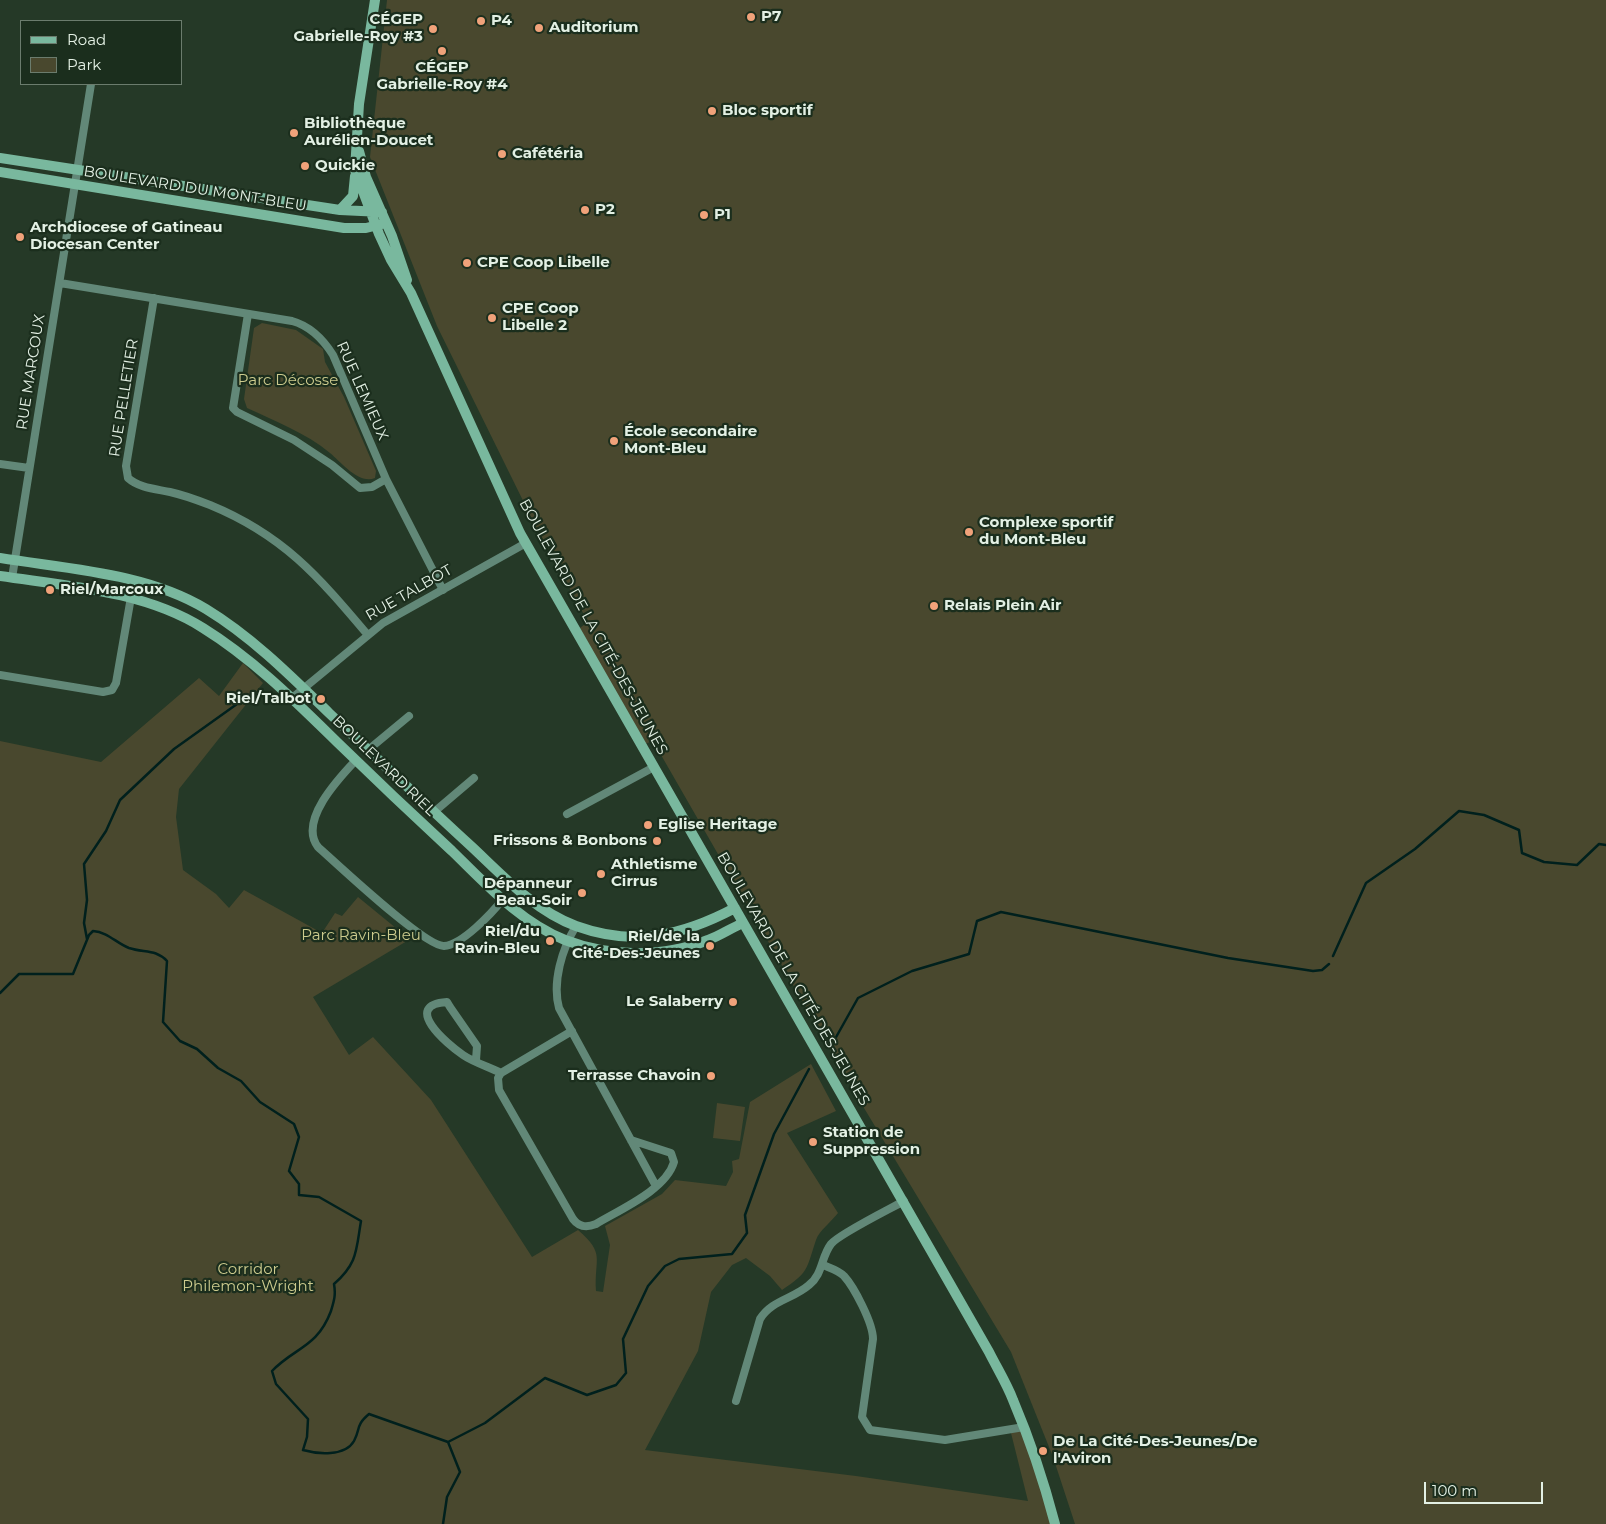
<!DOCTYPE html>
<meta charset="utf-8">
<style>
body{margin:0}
#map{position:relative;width:1606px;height:1524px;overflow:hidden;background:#253927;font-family:Montserrat,sans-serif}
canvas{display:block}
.legend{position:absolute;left:20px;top:20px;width:162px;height:65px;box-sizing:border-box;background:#1b2e1d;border:1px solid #6b7c6d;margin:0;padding:6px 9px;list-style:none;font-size:15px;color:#e3f0e4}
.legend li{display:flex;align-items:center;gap:10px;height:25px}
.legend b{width:25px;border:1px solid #6b7c6d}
.scale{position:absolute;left:1424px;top:1482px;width:119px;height:22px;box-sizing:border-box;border:2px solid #e3f0e4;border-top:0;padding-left:6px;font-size:15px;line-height:18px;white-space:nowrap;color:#e3f0e4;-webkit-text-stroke:4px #1b2e1d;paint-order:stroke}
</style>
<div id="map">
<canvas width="1606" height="1524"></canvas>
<ul class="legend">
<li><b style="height:6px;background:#79b89e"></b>Road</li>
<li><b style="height:14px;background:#49482e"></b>Park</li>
</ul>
<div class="scale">100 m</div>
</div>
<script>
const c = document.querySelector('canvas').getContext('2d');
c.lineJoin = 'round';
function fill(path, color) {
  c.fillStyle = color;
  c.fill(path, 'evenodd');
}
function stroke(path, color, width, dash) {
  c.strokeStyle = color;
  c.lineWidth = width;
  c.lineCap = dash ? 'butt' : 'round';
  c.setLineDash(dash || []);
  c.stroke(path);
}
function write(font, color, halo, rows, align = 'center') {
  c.font = font + ' Montserrat,sans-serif';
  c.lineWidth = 4.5;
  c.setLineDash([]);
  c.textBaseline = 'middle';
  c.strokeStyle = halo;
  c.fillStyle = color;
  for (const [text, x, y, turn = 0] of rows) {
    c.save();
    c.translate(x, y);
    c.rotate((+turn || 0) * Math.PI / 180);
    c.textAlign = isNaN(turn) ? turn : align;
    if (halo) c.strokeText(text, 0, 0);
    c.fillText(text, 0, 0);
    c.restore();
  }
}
const green = new Path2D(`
 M387 0H1606V1524H1075L1053 1457 1011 1352 861 1103 653 741 642 745 577 630 588 622 535 525 437 326 370 157Z
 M262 323 296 330 323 349 325 362 344 397 376 471 375 478C359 485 341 462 330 453 306 433 275 421 247 408L244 399 254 328Z
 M243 663 263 683 179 789 176 817 183 870 216 894 229 908 244 890 322 933 335 913 342 916 358 897 402 933 412 938 313 997 349 1055 373 1037 431 1100 532 1257 578 1230C606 1254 594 1258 596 1291L603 1292 610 1245 605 1226 662 1194 675 1180 726 1186 733 1172 732 1161 739 1159 750 1102 811 1064 836 1111 787 1133 838 1213C832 1221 819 1231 816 1240 806 1270 809 1272 782 1290L770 1276 746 1258 732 1265 711 1292 698 1351 645 1450 856 1476 1028 1501 1010 1429 1024 1427 1055 1524H0V741L101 762 199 678 219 696Z
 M717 1103 745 1107 740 1141 713 1138Z`);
const stream = new Path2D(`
 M87 939 84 923 87 900 84 864 106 831 120 800 174 749 237 704
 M1333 956 1366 883 1415 849 1459 811 1484 815 1519 830 1522 853 1544 862 1577 865 1599 844 1606 845
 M0 993 19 974H73L89 935 93 931C108 932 116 943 129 948 144 953 156 949 167 961L163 1022 180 1041 197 1049 218 1068 241 1081 260 1102 294 1124 299 1137 289 1171 299 1184V1195L319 1197 361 1221C356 1250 358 1263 334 1284 336 1295 334 1301 331 1311 317 1348 295 1347 272 1371L276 1384 308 1419 307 1437 303 1450C317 1454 345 1457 354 1441 361 1428 355 1426 369 1414L448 1442 460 1472 447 1497 443 1524
 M835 1039 858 998 912 971 969 954 977 921 1001 912 1228 958 1313 971 1322 970 1329 964
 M448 1442 485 1423 545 1378 587 1395 616 1385 626 1373 623 1339 648 1286 665 1266 679 1259 732 1254 747 1233 745 1215 774 1134 809 1069`);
const street = new Path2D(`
 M60 283 292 321C310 326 323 339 333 355L386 479 443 590
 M154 298 126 466 128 478C139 488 156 489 170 492 184 495 197 500 210 505 283 535 318 576 367 634
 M248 314 233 408 237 412 294 440 332 465 360 488 372 487 386 479
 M0 464 29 468
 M12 578 91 84
 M0 675 103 692 112 690 116 683 134 580
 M292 698 383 623 526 543
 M368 750 409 716
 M356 760C339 778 298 821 318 847 336 863 425 947 444 946 462 945 492 913 503 899
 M434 812 474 778
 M567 814 654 767
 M576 926C562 949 552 982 559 1008L656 1186
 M572 1031 501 1073 498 1078 499 1090 573 1219C579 1227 586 1228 596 1224 619 1210 666 1190 674 1162L671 1153 631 1140
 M476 1060 477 1046 450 1007 447 1002C401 1005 447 1044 463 1055 473 1062 489 1067 501 1073
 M823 1265C830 1268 838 1270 844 1276 854 1287 873 1323 873 1339L862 1417 870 1430 945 1440 1024 1427
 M736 1401 760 1319C772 1300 793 1299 809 1285 823 1274 821 1257 831 1244 839 1234 890 1209 904 1201`);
const secondary = new Path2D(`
 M375 0 359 104 355 170 379 234 391 260 411 293 520 533 989 1352C997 1368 1007 1384 1013 1400 1030 1440 1044 1482 1055 1524
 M359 151 366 177 392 236 407 280
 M0 158 340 210 382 212
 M0 172 344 228H366L386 223
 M340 210 353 196 355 176
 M0 558C68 569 147 573 206 609 252 637 291 676 329 713 377 758 424 803 472 847 503 876 535 911 576 926 634 947 682 936 735 908
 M0 576C67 586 145 591 203 628 253 659 295 701 337 742 375 779 413 815 452 851 486 884 520 922 565 940 609 957 664 958 708 940 720 936 731 928 743 923`);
const markers = [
 [751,17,5,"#f0a27a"],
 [481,21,5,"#f0a27a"],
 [539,28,5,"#f0a27a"],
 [433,29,5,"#f0a27a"],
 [442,51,5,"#f0a27a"],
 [712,111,5,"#f0a27a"],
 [294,133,5,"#f0a27a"],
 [502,154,5,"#f0a27a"],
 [305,166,5,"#f0a27a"],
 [585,210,5,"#f0a27a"],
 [704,215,5,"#f0a27a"],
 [20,237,5,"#f0a27a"],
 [467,263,5,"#f0a27a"],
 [492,318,5,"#f0a27a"],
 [614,441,5,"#f0a27a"],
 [969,532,5,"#f0a27a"],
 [50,590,5,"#f0a27a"],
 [934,606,5,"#f0a27a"],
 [321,699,5,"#f0a27a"],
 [648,825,5,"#f0a27a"],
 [657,841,5,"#f0a27a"],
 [601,874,5,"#f0a27a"],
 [582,893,5,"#f0a27a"],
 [550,941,5,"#f0a27a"],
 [710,946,5,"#f0a27a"],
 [733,1002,5,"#f0a27a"],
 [711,1076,5,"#f0a27a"],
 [813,1142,5,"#f0a27a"],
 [1043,1451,5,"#f0a27a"]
];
const poiNames = [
 ["P7",761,17],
 ["CÉGEP",423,20,"right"],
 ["Gabrielle-Roy #3",423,37,"right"],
 ["P4",491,21],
 ["Auditorium",549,28],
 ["CÉGEP",442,68,"center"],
 ["Gabrielle-Roy #4",442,85,"center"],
 ["Bloc sportif",722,111],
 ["Bibliothèque",304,124],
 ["Aurélien-Doucet",304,141],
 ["Cafétéria",512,154],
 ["Quickie",315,166],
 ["P2",595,210],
 ["P1",714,215],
 ["Archdiocese of Gatineau",30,228],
 ["Diocesan Center",30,245],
 ["CPE Coop Libelle",477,263],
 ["CPE Coop",502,309],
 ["Libelle 2",502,326],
 ["École secondaire",624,432],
 ["Mont-Bleu",624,449],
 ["Complexe sportif",979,523],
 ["du Mont-Bleu",979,540],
 ["Riel/Marcoux",60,590],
 ["Relais Plein Air",944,606],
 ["Riel/Talbot",311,699,"right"],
 ["Eglise Heritage",658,825],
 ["Frissons & Bonbons",647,841,"right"],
 ["Athletisme",611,865],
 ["Cirrus",611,882],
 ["Dépanneur",572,884,"right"],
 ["Beau-Soir",572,901,"right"],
 ["Riel/du",540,932,"right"],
 ["Ravin-Bleu",540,949,"right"],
 ["Riel/de la",700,937,"right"],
 ["Cité-Des-Jeunes",700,954,"right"],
 ["Le Salaberry",723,1002,"right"],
 ["Terrasse Chavoin",701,1076,"right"],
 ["Station de",823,1133],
 ["Suppression",823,1150],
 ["De La Cité-Des-Jeunes/De",1053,1442],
 ["l'Aviron",1053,1459]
];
const streetNames = [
 ["BOULEVARD DU MONT-BLEU",195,189,9],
 ["RUE MARCOUX",31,372,-81],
 ["RUE LEMIEUX",362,391,66],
 ["RUE PELLETIER",124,398,-81],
 ["RUE TALBOT",409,593,-30],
 ["BOULEVARD DE LA CITÉ-DES-JEUNES",593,627,61],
 ["BOULEVARD RIEL",384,766,44],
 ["BOULEVARD DE LA CITÉ-DES-JEUNES",793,979,60]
];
const parkNames = [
 ["Parc Décosse",288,381],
 ["Parc Ravin-Bleu",361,936],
 ["Corridor",248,1270],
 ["Philemon-Wright",248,1287]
];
fill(green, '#49482e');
stroke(stream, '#00201d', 2.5);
stroke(street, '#628878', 8);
stroke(secondary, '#79b89e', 10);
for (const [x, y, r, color] of markers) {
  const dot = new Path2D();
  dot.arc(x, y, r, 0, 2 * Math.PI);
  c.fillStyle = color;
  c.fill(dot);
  stroke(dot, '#1b2e1d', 2);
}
write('bold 15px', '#e3f0e4', '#1b2e1d', poiNames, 'left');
write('15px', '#e3f0e4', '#1b2e1d', streetNames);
write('15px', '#cdcb8e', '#1b2e1d', parkNames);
</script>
